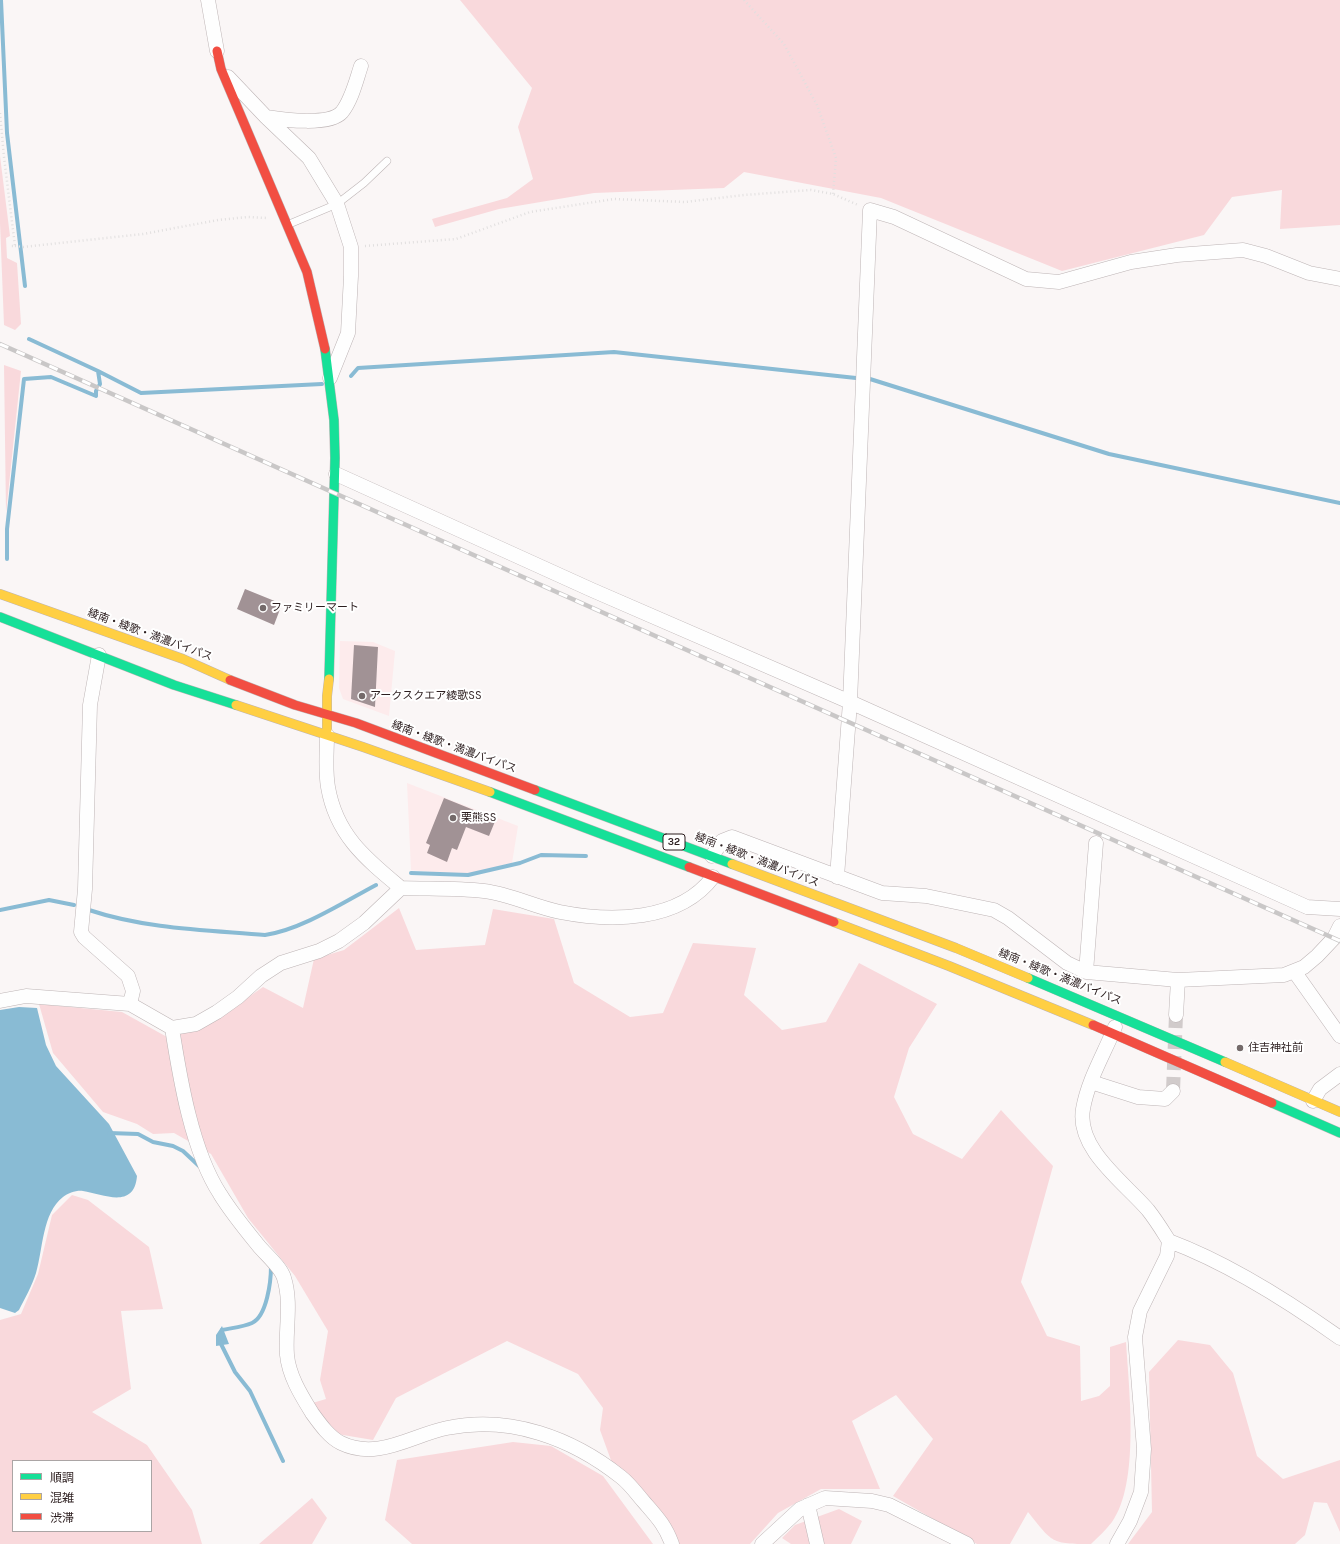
<!DOCTYPE html>
<meta charset="utf-8">
<style>
body{margin:0}
#map{position:relative;width:1340px;height:1544px;overflow:hidden;background:#faf6f6;font-family:Karla,"Noto Sans JP",sans-serif}
canvas{display:block}
.legend{position:absolute;left:12px;top:1460px;width:140px;height:72px;box-sizing:border-box;background:#fff;border:1px solid #aba5a5;margin:0;padding:5px 7px;list-style:none;font-size:12px;color:#2c1e1f}
.legend li{display:flex;align-items:center;gap:8px;height:20px}
.legend b{width:20px;border:1px solid #aba5a5}
</style>
<div id="map">
<canvas width="1340" height="1544"></canvas>
<ul class="legend">
<li><b style="height:5px;background:#16e098"></b>順調</li>
<li><b style="height:5px;background:#ffcf43"></b>混雑</li>
<li><b style="height:5px;background:#f24e42"></b>渋滞</li>
</ul>
</div>
<script>
const c = document.querySelector('canvas').getContext('2d');
c.lineJoin = 'round';
function fill(path, color) {
  c.fillStyle = color;
  c.fill(path, 'evenodd');
}
function stroke(path, color, width, dash) {
  c.strokeStyle = color;
  c.lineWidth = width;
  c.lineCap = dash ? 'butt' : 'round';
  c.setLineDash(dash || []);
  c.stroke(path);
}
function write(font, color, halo, rows, align = 'center') {
  c.font = font + ' Karla,"Noto Sans JP",sans-serif';
  c.lineWidth = 4;
  c.setLineDash([]);
  c.textBaseline = 'middle';
  c.strokeStyle = halo;
  c.fillStyle = color;
  for (const [text, x, y, turn = 0] of rows) {
    c.save();
    c.translate(x, y);
    c.rotate((+turn || 0) * Math.PI / 180);
    c.textAlign = isNaN(turn) ? turn : align;
    if (halo) c.strokeText(text, 0, 0);
    c.fillText(text, 0, 0);
    c.restore();
  }
}
const built = new Path2D(`
 M340 641 373 642 395 651 389 716 343 699 339 688Z
 M407 783 518 826 512 863 474 873 453 874 411 870Z`);
const green = new Path2D(`
 M460 0H1340V225L1280 229 1282 190 1232 197 1204 235 1062 271 881 198 744 172 724 188 594 193 499 209 435 227 432 219 507 198 533 179 518 127 532 88Z
 M0 156 10 236 6 238 7 258 17 263 21 324 15 330 4 325 0 223Z
 M4 365 21 371 6 513Z
 M399 908 416 950 485 945 493 909 554 919 574 983 630 1017 663 1013 693 943 756 948 744 995 782 1030 826 1022 859 963 937 1004 909 1048 894 1097 913 1134 962 1159 1001 1110 1053 1166 1021 1282 1047 1336 1080 1346 1081 1401 1099 1396 1110 1386V1347L1126 1342C1129 1389 1140 1483 1112 1522 1106 1530 1098 1537 1091 1544 1051 1544 1053 1543 1028 1512L1010 1544H977L893 1496 933 1439 896 1395 852 1421 880 1489H821L778 1513 750 1544H677L612 1463 600 1430 603 1408 578 1374 507 1341 396 1398 373 1440 337 1434 309 1404 326 1399 320 1380 328 1331 295 1276 248 1218 211 1154 174 1133 153 1134 137 1124 103 1112 53 1053 39 1004 122 1012 167 1037 217 1019 263 987 303 1008 314 959 344 950Z
 M72 1195 88 1200 149 1247 163 1309 121 1311 131 1389 92 1412 147 1445 192 1510 202 1544H0V1320L21 1314 38 1274 52 1215ZM13 1461H151V1531H13Z
 M1178 1340 1210 1345 1233 1373 1257 1456 1283 1479 1340 1460V1532L1327 1503 1314 1502 1305 1535 1295 1544H1128L1152 1512 1149 1372Z
 M513 1442 551 1446 603 1476 653 1544H412L385 1520 397 1460Z
 M312 1498 327 1518 312 1544H259Z
 M839 1509 862 1521 851 1544H791L782 1538 795 1525Z`);
const water = new Path2D(`
 M19 1007 37 1008 46 1045 56 1066 109 1124 137 1176C134 1210 103 1194 83 1191 77 1190 68 1193 63 1197 42 1213 43 1250 36 1273 32 1286 25 1298 19 1310L15 1313 0 1308V1010Z
 M222 1326 229 1344 216 1346V1335Z`);
const stream = new Path2D(`
 M1 0 7 133 25 286
 M98 371 141 393 322 384
 M351 376 358 368 614 352 856 378
 M870 379 1109 454 1340 503
 M7 559V529L24 379 51 377 96 396V391L100 384 98 371 29 339
 M411 873 468 875 520 863 541 855 586 856
 M0 910 49 900 74 905
 M89 910C146 929 206 930 265 935 301 930 344 902 376 885
 M109 1133 138 1134 153 1142 173 1146 183 1151 199 1166
 M222 1330C231 1328 243 1327 252 1323 267 1316 271 1281 271 1266
 M220 1342 235 1372 250 1391 283 1461`);
const building = new Path2D(`
 M245 589 282 604 274 625 237 609Z
 M354 645 378 647 375 707 351 699Z
 M444 798 496 819 489 836 466 827 457 850 452 848 447 862 427 853 430 845 426 843Z`);
const streetTunnel = new Path2D(`
 M1173 1091 1176 1015`);
const path = new Path2D(`
 M744 0 784 44 817 105 836 158 833 194
 M0 113 4 157 15 246H9
 M15 246 23 247 143 234 218 220 248 217 268 218
 M365 246 456 239 530 212 614 199 685 202 744 195 811 190 833 194 858 205`);
const lane = new Path2D(`
 M287 225 337 204 364 183 387 161`);
const street = new Path2D(`
 M208 0 217 51
 M228 77 266 117 309 158 337 204 351 247V276L348 333 330 378
 M266 117C284 120 330 126 342 112 352 99 356 81 361 66
 M336 474 592 590 850 702 1307 907 1340 909
 M99 655 90 705 85 889 81 932 84 937 128 976 133 991 130 1004
 M327 735C327 752 325 770 328 787 336 835 366 859 401 888
 M1096 843 1086 972 1178 980 1284 975 1304 967 1317 956 1334 938 1340 926
 M712 856 722 841 732 837 882 893 926 896 994 910 1008 918 1067 963 1086 972
 M837 877 850 702 870 210 894 217 1026 279 1059 282 1131 262 1177 255 1243 250 1266 256 1309 273 1340 279
 M1294 971 1340 1036
 M0 1001 26 996 130 1004 172 1028 196 1024 217 1012 238 997 261 976 281 963 319 951 339 941 364 923 401 888C429 889 457 888 484 891 510 894 535 907 560 912 611 922 679 922 713 877
 M1176 1015 1178 980
 M1115 1027C1104 1054 1088 1080 1083 1109 1076 1149 1125 1183 1148 1210 1156 1220 1162 1230 1169 1241L1167 1256 1140 1311 1135 1337 1144 1449 1141 1492 1130 1521 1117 1544
 M172 1028C180 1079 192 1151 220 1194 231 1212 245 1229 258 1245 266 1255 281 1267 284 1278 292 1303 285 1330 287 1355 289 1376 301 1395 312 1413 320 1424 329 1437 341 1443 378 1461 412 1435 447 1428 510 1415 572 1438 621 1477 630 1484 637 1494 644 1502 657 1517 665 1525 672 1544
 M1091 1082 1138 1097 1165 1099 1173 1091
 M1313 1101 1320 1089 1340 1074
 M1169 1241C1228 1263 1288 1301 1340 1338
 M808 1505 817 1544
 M762 1544 800 1509 825 1498 872 1501 889 1505 967 1544`);
const fast = new Path2D(`
 M325 349 334 420 335 458 329 679
 M0 617 174 685 236 705
 M535 790 732 864
 M490 792 689 867
 M1028 978 1225 1062
 M1272 1103 1340 1133`);
const slow = new Path2D(`
 M0 594 183 659 230 680
 M236 705 363 747 490 792
 M327 730V696L329 679
 M732 864 956 948 1028 978
 M834 922 949 966 1093 1025
 M1225 1062 1340 1112`);
const jam = new Path2D(`
 M217 51 221 69 307 272 325 349
 M230 680 295 705 356 723 535 790
 M689 867 834 922
 M1093 1025 1272 1103`);
const rail = new Path2D(`
 M0 344 1340 941`);
const markers = [
 [263,608,4,"#746a6a"],
 [362,696,4,"#746a6a"],
 [453,818,4,"#746a6a"],
 [1240,1048,4,"#746a6a"]
];
const shields = [
 [674,842,22]
];
const shieldNames = [
 ["32",674,842]
];
const poiNames = [
 ["ファミリーマート",271,608],
 ["アークスクエア綾歌SS",370,696],
 ["栗熊SS",461,818],
 ["住吉神社前",1248,1048]
];
const streetNames = [
 ["綾南・綾歌・満濃バイパス",150,635,20],
 ["綾南・綾歌・満濃バイパス",454,747,20],
 ["綾南・綾歌・満濃バイパス",757,860,21],
 ["綾南・綾歌・満濃バイパス",1060,977,22]
];
fill(built, '#fdebec');
fill(green, '#f9d9dc');
fill(water, '#89bbd4');
stroke(stream, '#89bbd4', 4);
fill(building, '#a19295');
stroke(streetTunnel, '#d1cbcb', 14, [14, 7]);
stroke(lane, '#bdb4b5', 8);
stroke(street, '#bdb4b5', 15);
stroke(fast, '#bdb4b5', 10);
stroke(slow, '#bdb4b5', 10);
stroke(jam, '#bdb4b5', 10);
stroke(path, '#e1dfdf', 2.5, [1, 3]);
stroke(lane, '#fefefe', 7);
stroke(street, '#fefefe', 14);
stroke(fast, '#16e098', 9);
stroke(slow, '#ffcf43', 9);
stroke(jam, '#f24e42', 9);
stroke(rail, '#c9c7c7', 4.5);
stroke(rail, '#fff', 3, [9]);
for (const [x, y, r, color] of markers) {
  const dot = new Path2D();
  dot.arc(x, y, r, 0, 2 * Math.PI);
  c.fillStyle = color;
  c.fill(dot);
  stroke(dot, '#fff', 1.5);
}
for (const [x, y, w] of shields) {
  const box = new Path2D();
  box.roundRect(x - w / 2, y - 8, w, 16, 3);
  c.fillStyle = '#fff';
  c.fill(box);
  stroke(box, '#2c1e1f', 1);
}
write('bold 10px', '#2c1e1f', null, shieldNames);
write('11px', '#2c1e1f', '#fff', poiNames, 'left');
write('11px', '#2c1e1f', '#fff', streetNames);
</script>
